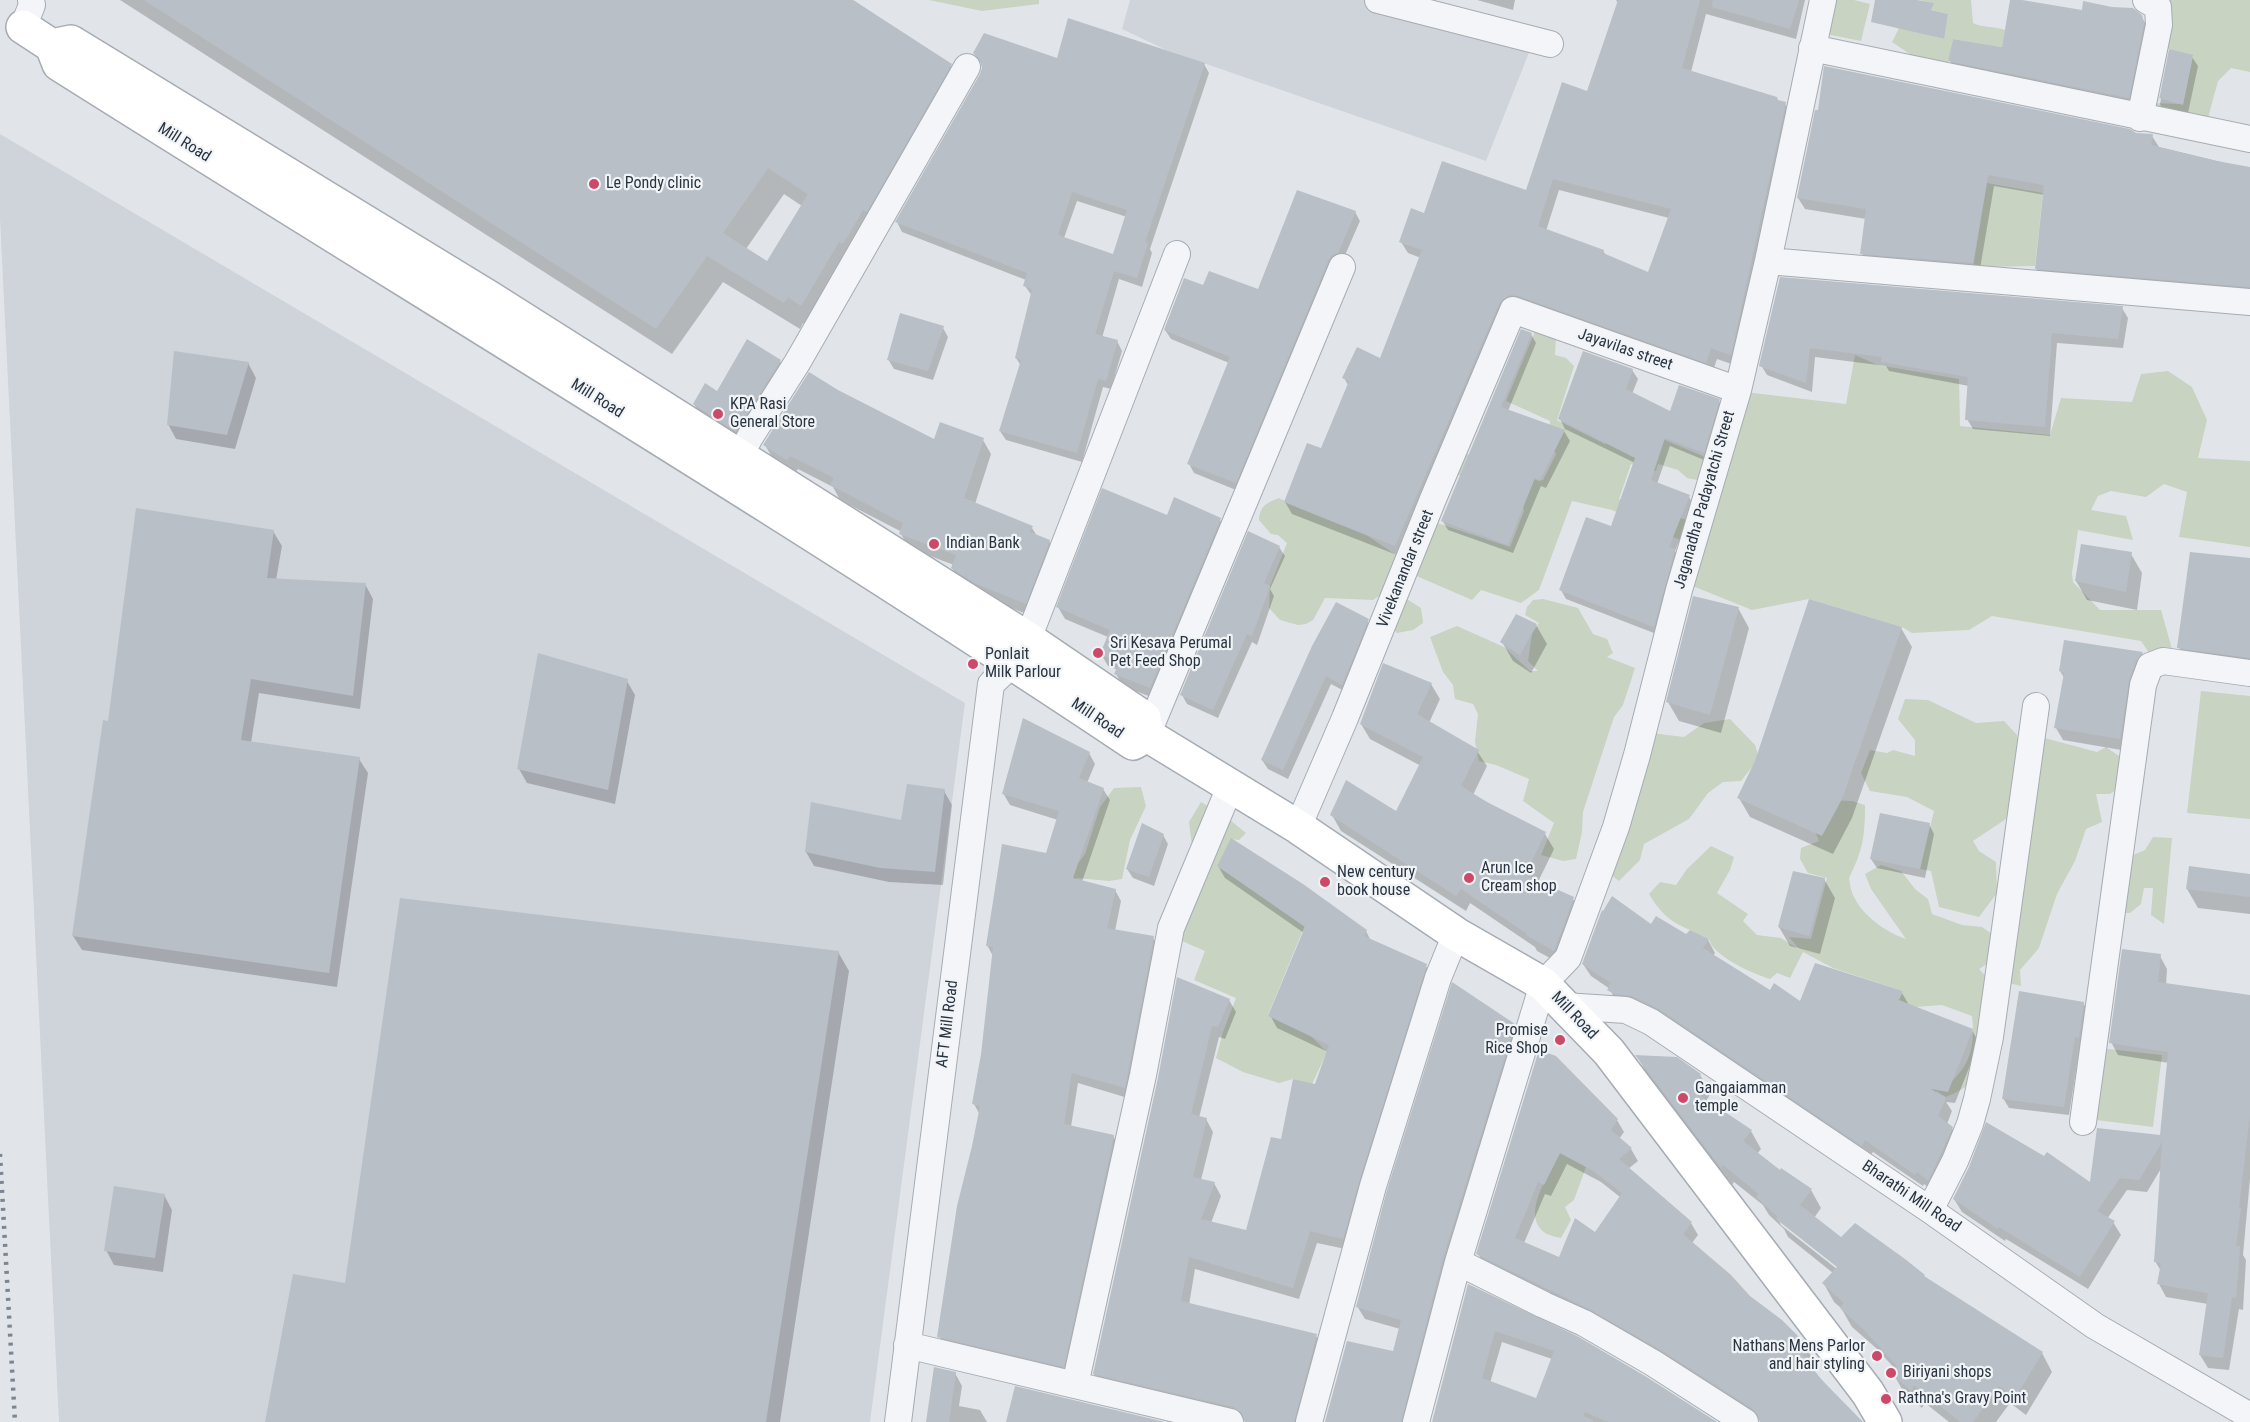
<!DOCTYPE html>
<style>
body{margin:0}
canvas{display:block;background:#e1e5e9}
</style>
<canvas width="2250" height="1422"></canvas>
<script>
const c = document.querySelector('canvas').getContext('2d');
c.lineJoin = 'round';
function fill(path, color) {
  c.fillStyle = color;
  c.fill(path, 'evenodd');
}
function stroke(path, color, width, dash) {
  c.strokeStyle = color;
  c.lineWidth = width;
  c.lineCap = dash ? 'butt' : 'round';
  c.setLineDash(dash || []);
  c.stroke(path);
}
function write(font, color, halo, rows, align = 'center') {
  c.font = font + ' "Roboto Condensed",sans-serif';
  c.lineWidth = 4.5;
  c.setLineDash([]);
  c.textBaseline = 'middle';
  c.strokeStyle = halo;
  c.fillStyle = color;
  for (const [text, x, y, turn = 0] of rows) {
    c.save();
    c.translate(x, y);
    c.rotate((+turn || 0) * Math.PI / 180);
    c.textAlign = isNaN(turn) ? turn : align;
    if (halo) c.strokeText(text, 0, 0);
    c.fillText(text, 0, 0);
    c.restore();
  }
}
const built = new Path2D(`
 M1130 0H1386L1534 40 1486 161 1166 50 1122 29Z
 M0 134 965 703 870 1422H59L0 218Z`);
const green = new Path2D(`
 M929 0H1039V4L982 11Z
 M1828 0H1854L1870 4 1861 41 1821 33Z
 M1919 0H1971L1973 23C1983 28 1994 26 2005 30L2002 47 1953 39 1947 67 1920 61 1892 42 1899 28 1943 39 1948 14 1931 10 1933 3Z
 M2162 0H2250V72L2231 68 2218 81 2208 118 2154 111 2153 103 2183 104 2193 56 2161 47Z
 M1987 183 2043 193 2035 266 1973 267Z
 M1536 329 1556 338 1555 355 1566 358 1574 366 1557 420 1605 444 1616 419 1705 457 1697 480 1687 478 1678 470 1658 464 1656 471 1631 464 1619 499 1642 508 1646 504 1689 521 1682 541 1612 510 1572 501 1539 590 1521 603 1481 590 1472 600 1412 574 1431 521 1510 547 1524 511 1523 507 1502 492 1448 471 1457 450 1539 481 1543 480 1556 454 1549 442 1550 421 1506 401Z
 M1855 355 1878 365 1959 379 1960 426 2050 435 2061 398 2132 402 2141 374 2168 371 2192 387 2207 420 2198 458 2250 461V547L2179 537 2187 492 2164 484 2146 497 2111 491 2098 496 2091 510 2126 516 2133 540 2078 530 2072 573 2073 582 2100 610H2161L2172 649 2150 654 2141 641 1992 616 1969 630 1912 633 1902 627 1809 599 1752 610 1695 587 1684 580 1745 392 1846 404Z
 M1279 498 1301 509 1368 536 1402 559 1382 594 1373 600 1325 598 1313 620 1306 624 1298 625 1280 620 1269 608 1270 586 1287 543 1278 535 1271 534 1259 520C1260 506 1266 503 1279 498Z
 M1402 596 1421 608 1423 623 1413 630 1397 633 1389 624Z
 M1543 599 1578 608 1593 634 1607 639 1613 653 1607 657 1635 668 1623 705 1614 717 1583 812 1582 832 1576 859 1563 861 1541 855 1554 823 1523 801 1529 779 1496 765 1479 761 1475 742 1478 714 1473 704 1455 699 1453 685 1443 672 1430 637 1457 626 1504 647 1530 671H1538L1528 661 1532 634 1539 623 1525 615 1527 607 1533 600Z
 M2201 691 2250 696V819L2187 813Z
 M1905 699 1928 700 1976 723 2004 721 2017 735 2020 764 2006 819 1973 841 1979 851 1996 862 1997 893 1979 917 1939 907 1931 871 1920 869 1934 811 1907 797 1870 791 1861 773 1870 750 1887 753 1893 750 1915 756V740L1898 719Z
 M1730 719 1755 745 1759 758 1741 781 1723 782 1708 793 1689 819 1644 844 1640 860 1619 881 1607 872 1651 733 1684 737 1704 723Z
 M2037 736 2097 752 2106 747 2119 756 2124 785 2110 794H2096L2102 822 2086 829 2075 861 2057 894 2039 948 2020 970 2021 986 2005 982Z
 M1141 787 1146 806 1130 840 1122 879 1109 881 1077 878 1068 911 1054 856 1079 862 1085 854 1100 807 1114 788Z
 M1832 800 1852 801 1865 805C1865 836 1863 850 1849 878 1850 884 1851 892 1854 897 1863 916 1886 932 1906 939L1871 889 1865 874 1881 865 1901 871 1915 889 1928 899 1932 914 1962 925 1982 927 1999 939 1996 958 1979 969 1993 984C1990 1014 1990 1049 1976 1076 1970 1086 1956 1093 1946 1097L1936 1091 1929 1102 1905 1087V1077L1863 1050 1864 1042 1873 1032 1885 1029 1903 991 1833 968 1803 952 1790 978 1777 973 1770 979C1754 974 1712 956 1709 939 1679 924 1667 924 1649 894L1660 882 1676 885 1687 869 1711 846 1734 857 1730 870 1717 893 1748 914 1743 921 1757 935 1781 938 1800 950 1789 937 1811 939 1827 878 1808 873 1800 859 1801 848 1819 841 1813 827 1818 808ZM1942 1005 1972 1016C1975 1042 1972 1062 1952 1081L1896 1057 1915 1007Z
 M1201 802 1230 820 1246 833 1239 840 1231 839 1217 866 1305 925 1268 1015 1311 1036 1327 1052 1312 1084 1293 1079 1279 1083 1243 1072 1216 1058 1223 1032 1236 998 1194 980 1205 951 1175 938 1192 846 1189 822Z
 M2153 837 2172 838 2164 924 2151 915 2153 888H2144L2141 904 2130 913H2117L2124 859 2145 850Z
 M2099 1048 2162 1055 2153 1127 2088 1119Z
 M1560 1153 1586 1167 1574 1200 1565 1207 1571 1220 1561 1238C1557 1237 1551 1236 1547 1234 1518 1217 1550 1173 1560 1153Z`);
const shadow = new Path2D(`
 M120 0H853L951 65 966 91 817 331 803 323 800 329 723 282 672 354ZM784 194 802 206 768 263 746 249Z
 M1477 0H1515L1513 10Z
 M1616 0H1805L1796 39 1706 14 1691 72 1785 104 1792 115 1737 366 1717 359 1712 374 1526 307 1402 557 1292 514 1285 502 1322 450 1348 385 1344 378 1380 360 1421 258 1408 253 1401 242 1425 215 1527 191 1587 92 1618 3ZM1559 190 1669 218 1649 274 1606 255 1603 251 1546 231Z
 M2011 0 2083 11 2141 16 2147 26 2134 107 1955 70 1950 61 2003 48Z
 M2170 51 2192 57 2198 66 2188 113 2164 107 2163 111 2160 104Z
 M974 53 1058 59 1204 64 1209 73 1150 249 1152 253 1142 287 1119 279 1102 338 1117 341 1122 351 1111 389 1103 387 1082 462 1006 440 1000 431 1021 366 1016 358 1032 296 1025 286 1026 280 902 232 897 222 981 75 983 66ZM1077 201 1127 217 1114 256 1064 238Z
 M2136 134 2152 136 2159 147 2250 169V298L2043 280 2036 268 2045 195 1994 186 1979 275 1868 265 1862 253 1866 219 1805 209 1798 198Z
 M1355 212 1360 221 1241 492 1194 473 1189 464 1229 363 1171 339 1165 330 1204 287 1258 290Z
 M1781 279 2122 308 2128 318 2123 348 2057 343 2050 436 1973 429 1967 419 1969 386 1889 371 1886 366 1815 357 1812 392 1767 375 1761 365Z
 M943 328 948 337 933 380 894 369 888 359Z
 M1531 334 1536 343 1508 411 1564 431 1570 441 1546 488 1541 486 1513 553 1448 530 1442 520Z
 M780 361 791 380 747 450 705 423 694 404Z
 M248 363 256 378 235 449 176 439 168 424Z
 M1632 370 1638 379 1632 394 1671 413 1719 401 1724 410 1709 462 1670 446 1657 484 1689 497 1694 506 1675 551 1680 560 1659 635 1566 599 1561 590 1612 528 1635 463 1565 429 1560 419Z
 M837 391 935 441 983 440 991 454 975 504 1032 528 1037 536 1049 541 1057 556 1034 617 984 597 961 582 952 568 954 565 909 548 901 534 902 532 840 500 833 487 798 469 795 473 773 459 765 445Z
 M1168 517 1220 520 1227 531 1156 699 1123 686 1116 674 1118 670 1108 666 1101 654 1108 637 1065 619 1058 607Z
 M273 531 282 546 276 580 365 584 373 599 360 709 259 693 251 743 359 759 368 773 337 987 82 950 73 936 110 723Z
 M1279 547 1285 556 1270 589 1274 596 1257 645 1252 642 1218 718 1187 704 1182 695Z
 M2131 554 2142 573 2137 610 2087 600 2076 581Z
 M2250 560V675L2190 667 2179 647Z
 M1738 608 1749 628 1721 733 1679 721 1668 702Z
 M1367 620 1373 630 1348 693 1331 684 1288 779 1268 769 1262 760Z
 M1536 625 1547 644 1531 673 1513 661 1502 642Z
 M1901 628 1912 647 1852 818 1833 854 1750 817 1739 798 1756 761Z
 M2142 653 2149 665 2127 751 2063 740 2056 728 2065 679 2060 671Z
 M627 681 635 695 615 804 527 783 519 769Z
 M1431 684 1440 699 1429 723 1477 751 1487 766 1473 795 1545 834 1554 849 1538 882 1573 899 1582 914 1563 965 1537 951 1535 947 1470 903 1466 911 1341 831 1332 815 1396 813 1421 766 1370 739 1361 724Z
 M1089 753 1095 764 1087 783 1103 789 1110 800 1082 882 1115 890 1121 901 1115 931 1153 938 1160 949 1131 1099 1078 1083 1071 1127 1113 1136 1120 1148 1070 1377 945 1348 939 1336 980 1115 974 1104 982 1055 993 956 987 945 1047 855 1058 820 1010 805 1003 793Z
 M944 791 952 805 943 885 889 882 814 866 806 852 902 822Z
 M1929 824 1934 834 1925 878 1877 868 1871 859Z
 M1163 835 1168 844 1154 886 1133 878 1127 869Z
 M1218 866 1366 931 1371 941 1426 966 1433 978 1350 1250 1317 1243 1299 1299 1195 1269 1189 1305 1316 1336 1323 1348 1303 1422H1246L1242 1419 1101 1386 1094 1374 1159 1079 1229 1000 1236 1012 1225 1039 1219 1037 1199 1118 1206 1119 1213 1132 1201 1180 1214 1183 1221 1196 1211 1223 1247 1231 1283 1141 1316 1086 1328 1052 1277 1028 1270 1015 1304 933 1225 878Z
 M2250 876V914L2198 908 2187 889Z
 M1824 879 1835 898 1820 954 1790 946 1779 927Z
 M1651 926 1708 940 1715 953 1713 956 1771 992 1800 1003 1902 993 1909 1005 1972 1030 1979 1043 1955 1103 1946 1102 1952 1111 1947 1124 1952 1128 1959 1140 1935 1192 1924 1184 1923 1186 1873 1152 1869 1157 1616 1002 1610 989 1591 976 1583 964Z
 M838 952 849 971 780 1422H266L346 1285Z
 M2160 956 2167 969 2166 985 2250 996V1179L2243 1255 2246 1260 2243 1310 2239 1309 2229 1370 2208 1368 2200 1355 2208 1304 2166 1297 2159 1284 2161 1271 2155 1261 2162 1167 2147 1192 2127 1190 2107 1219 2113 1222 2121 1235 2088 1289 2006 1239 2005 1241 1962 1212 1954 1199 2091 1184 2162 1136 2169 1063 2118 1055 2111 1042Z
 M2083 1003 2089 1012 2084 1047 2080 1046 2069 1115 2009 1108 2003 1098Z
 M1514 1025 1521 1037 1410 1422H1326L1394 1353 1400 1329 1365 1319 1357 1306Z
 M1540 1052 1617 1120 1624 1132 1619 1139 1631 1149 1638 1161 1628 1169 1691 1223 1698 1235 1692 1243 1749 1297 1804 1343 1811 1356 1806 1362 1859 1422H1762L1670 1362 1485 1266 1478 1254ZM1567 1164 1601 1182 1620 1197 1596 1234 1560 1259 1524 1243 1545 1194 1551 1196Z
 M1638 1057 1700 1075 1711 1093 1706 1101 1751 1131 1761 1149 1757 1154 1780 1172 1811 1190 1821 1208 1814 1218 1841 1239 1924 1276 1926 1279 2042 1353 2052 1372 2026 1415 2010 1403 1996 1422H1949L1925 1403 1922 1408 1903 1391 1893 1373 1896 1370 1876 1348 1852 1327 1841 1308 1834 1302 1824 1284 1833 1273 1788 1237 1784 1229 1769 1215 1763 1205 1734 1182 1732 1185 1647 1074ZM1778 1218 1843 1270 1842 1273 1781 1225Z
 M164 1195 172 1210 163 1272 114 1265 106 1250Z
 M1469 1286 1714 1422H1433ZM1502 1342 1552 1359 1537 1400 1490 1383Z
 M955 1373 962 1386 959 1406 980 1410 987 1422H927Z`);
const building = new Path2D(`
 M144 0H853L952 64 867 212 863 210 843 244 839 242 801 306 788 297 784 303 707 256 656 329ZM768 168 808 194 767 261 723 233Z
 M1618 0H1700L1682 68 1777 97 1778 100 1786 102 1731 355 1711 348 1706 363 1518 296 1510 295 1503 299 1499 304 1395 546 1284 502 1307 443 1321 448 1349 381 1342 378 1357 347 1380 358 1422 250 1399 242 1411 208 1424 213 1442 161 1526 190 1562 82 1587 91ZM1553 179 1671 209 1648 272 1603 253 1604 250 1538 226Z
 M1713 0H1799L1790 29 1712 7Z
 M1875 0H1917L1934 3 1931 10 1948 14 1944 39 1871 22Z
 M2010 0H2022L2082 10 2083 1 2112 7 2133 8 2142 15 2144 24 2129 98 1948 61 1953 39 2002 47Z
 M1068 18 1205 63 1145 242 1148 243 1137 278 1114 271 1095 334 1118 340 1106 381 1098 379 1077 453 999 431 1021 360 1015 358 1032 289 1023 286 1027 273 895 222 980 74 982 68 980 60 973 53 984 33 1057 58ZM1072 192 1127 210 1113 254 1058 235Z
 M2169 49 2193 55 2183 105 2159 98 2158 105Z
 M1824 66 2130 129 2136 133 2153 134 2151 145 2217 161 2250 167V287L2035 269 2044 185 1988 175 1973 263 1860 254 1866 209 1797 198 1815 110H1818Z
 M1297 190 1356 211 1338 253 1332 255 1328 261 1236 483 1187 464 1230 357 1164 330 1184 278 1203 285 1209 271 1258 289Z
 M1780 277 2123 306 2118 339 2052 333 2045 427 1965 420 1968 377 1881 362 1882 357 1810 348 1806 383 1759 366Z
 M900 313 944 326 928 371 887 360Z
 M1521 329 1532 333 1501 407 1565 430 1540 480 1535 478 1508 545 1441 521Z
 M747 339 781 360 736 432 693 404 705 383 717 391Z
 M174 351 249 362 227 435 167 425Z
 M1583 351 1633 369 1626 389 1670 411 1679 385 1720 399 1704 453 1665 438 1651 480 1690 495 1669 547 1675 549 1654 627 1559 590 1586 517 1611 526 1635 458 1558 419Z
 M809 372 838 390 934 439 940 422 984 438 964 498 1033 526 1030 532 1050 540 1026 604 974 583 951 568 956 555 899 534 903 523 830 485 834 478 790 456 787 460 763 445Z
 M1102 488 1167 515 1174 497 1221 518 1150 688 1114 674 1119 663 1100 654 1110 630 1056 607Z
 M136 508 274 530 267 578 366 583 353 696 251 679 241 740 360 757 329 973 72 936 103 720 108 721Z
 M1248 531 1280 546 1264 583 1270 586 1252 636 1247 634 1213 710 1180 695Z
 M2081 544 2132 552 2126 592 2075 581Z
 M2190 552 2250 558V658L2177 648Z
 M1693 596 1739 607 1710 715 1666 702Z
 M1809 599 1902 627 1842 799 1822 836 1737 798 1755 761Z
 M1336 602 1369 619 1342 685 1326 676 1283 770 1261 760 1312 646Z
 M1516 614 1537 624 1520 655 1500 642Z
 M2064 640 2143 652 2136 661 2129 680 2120 739 2054 728 2064 673 2059 671Z
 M538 653 628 679 608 790 517 769Z
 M1383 663 1432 683 1417 714 1479 750 1461 786 1487 802 1546 832 1525 875 1574 897 1554 951 1526 935 1527 934 1461 889 1456 896 1330 815 1346 780 1396 811 1423 757 1360 724Z
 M1023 718 1090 752 1079 778 1104 788 1073 878 1116 889 1107 928 1154 936 1125 1088 1072 1073 1064 1124 1114 1135 1064 1367 937 1337 957 1206 972 1146 980 1106 972 1104 981 1054 993 947 986 946 1002 844 1046 853 1059 811 1002 794Z
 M907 784 945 789 935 872 880 868 805 852 811 802 901 820Z
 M1880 813 1930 823 1920 869 1870 859Z
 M1142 823 1164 834 1149 877 1126 869Z
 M1231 838 1303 884 1367 930 1364 936 1427 964 1359 1182 1343 1239 1310 1231 1293 1288 1189 1257 1181 1301 1317 1334 1294 1422H1245L1241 1412 1233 1407 1093 1374 1158 1078 1177 977 1230 999 1218 1027 1212 1026 1191 1114 1207 1118 1193 1177 1215 1182 1201 1219 1246 1230 1271 1137 1281 1139 1293 1079 1315 1084 1329 1045 1268 1016 1305 927 1217 866Z
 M2189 866 2250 874V897L2186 889Z
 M1793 871 1825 878 1809 936 1778 927Z
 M1612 896 1651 924 1656 916 1686 934 1690 930 1709 939 1703 948 1770 990 1774 983 1800 1001 1815 963 1903 991 1899 1000 1973 1029 1948 1092 1931 1089 1946 1098 1938 1116 1953 1127 1928 1181 1917 1172 1915 1175 1865 1140 1862 1146 1659 1009 1632 996 1614 994 1607 990 1611 983 1582 964 1602 910 1603 911Z
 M400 898 839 951 766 1422H265L293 1274 345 1283Z
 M2122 949 2161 954 2158 982 2250 995V1113L2239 1208H2241L2236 1246H2240L2236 1298 2232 1297 2223 1358 2199 1355 2208 1293 2157 1284 2161 1263 2154 1262 2162 1142 2139 1180 2120 1178 2097 1211 2115 1221 2080 1277 1999 1227 1998 1229 1953 1199 1969 1167 1986 1122 2044 1156 2047 1152 2090 1182 2097 1128 2160 1135 2168 1052 2109 1043Z
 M1452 982 1515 1024 1443 1258 1401 1422H1325L1347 1341 1393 1351 1401 1320 1356 1307 1387 1190Z
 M2019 991 2084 1002 2079 1038 2075 1037 2064 1107 2002 1099Z
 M1539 1050 1556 1056 1618 1119 1611 1130 1632 1148 1619 1159 1692 1222 1683 1234 1731 1275 1750 1296 1782 1320 1805 1343 1799 1349 1809 1363 1820 1378 1863 1422H1760L1758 1415 1753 1409 1661 1350 1591 1310 1476 1254ZM1560 1153 1592 1170 1622 1193 1595 1232 1575 1218 1559 1257 1515 1238 1538 1182 1544 1185Z
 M1635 1055 1677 1057 1701 1074 1692 1090 1752 1130 1743 1141 1780 1170 1781 1168 1812 1189 1800 1205 1841 1237 1855 1223 1905 1259 1925 1275 1924 1276 2043 1352 2015 1398 1999 1386 1973 1422H1960L1914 1385 1911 1391 1891 1373 1897 1366 1864 1330 1840 1308 1844 1303 1822 1283 1837 1267 1776 1219 1778 1217 1756 1197 1759 1194 1723 1165 1721 1168Z
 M114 1186 165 1194 155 1258 104 1251Z
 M1468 1284 1577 1336 1645 1376 1717 1422H1608L1585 1412 1583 1416 1593 1420V1422H1432ZM1495 1331 1554 1351 1536 1398 1482 1378Z
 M934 1367 956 1372 949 1422H926Z
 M1015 1386 1165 1422H1006Z`);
const minor = new Path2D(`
 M1378 0 1550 44
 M23 27 32 5 31 0
 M1812 48 2250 139
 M2140 118 2159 25 2158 7 2146 0
 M1768 261 2250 302
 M732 471 750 437 797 363 967 67
 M1147 735 1342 267
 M1298 827 1345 718 1433 499 1513 310 1738 390
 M1564 1006 1626 1010 1651 1022 1930 1210 2095 1326 2250 1416
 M2083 1122 2143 685 2150 666 2163 661 2250 673
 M1930 1210 1955 1161 1970 1124 1977 1099 1990 1037 2036 706
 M1458 1262 1544 1305 1584 1323 1653 1363 1745 1422
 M907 1345 1230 1422
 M1075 1385 1143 1075 1171 928 1230 787
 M898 1422 991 684 1013 663 1028 639 1177 254
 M1309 1422 1373 1186 1438 978 1456 934
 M1416 1422 1458 1262 1543 984 1568 958 1616 827 1637 755 1679 590 1738 390 1768 261 1823 0`);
const secondary = new Path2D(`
 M23 27 52 46 59 64C417 290 781 508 1133 743L1147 735
 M52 46 71 42 490 298 1028 639 1144 718 1147 735 1298 827 1456 934 1543 984 1609 1052 1868 1393 1885 1422`);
const rail = new Path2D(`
 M0 1154 15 1422`);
const markers = [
 [594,184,6,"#cc4968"],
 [718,414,6,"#cc4968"],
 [934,544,6,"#cc4968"],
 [1098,653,6,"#cc4968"],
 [973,664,6,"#cc4968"],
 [1469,878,6,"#cc4968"],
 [1325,882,6,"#cc4968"],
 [1560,1040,6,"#cc4968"],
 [1683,1098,6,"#cc4968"],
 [1877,1356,6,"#cc4968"],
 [1891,1373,6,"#cc4968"],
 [1886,1399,6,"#cc4968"]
];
const streetNames = [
 ["Mill Road",184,143,32],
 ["Jayavilas street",1625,350,19],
 ["Mill Road",597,399,32],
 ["Jaganadha Padayatchi Street",1705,500,-74],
 ["Vivekanandar street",1406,569,-68],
 ["Mill Road",1097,719,34],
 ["Mill Road",1574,1016,46],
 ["AFT Mill Road",948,1024,-83],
 ["Bharathi Mill Road",1911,1197,34]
];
const poiNames = [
 ["Le Pondy clinic",606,184],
 ["KPA Rasi",730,405],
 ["General Store",730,423],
 ["Indian Bank",946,544],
 ["Sri Kesava Perumal",1110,644],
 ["Pet Feed Shop",1110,662],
 ["Ponlait",985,655],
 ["Milk Parlour",985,673],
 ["Arun Ice",1481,869],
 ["Cream shop",1481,887],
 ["New century",1337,873],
 ["book house",1337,891],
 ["Promise",1548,1031,"right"],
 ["Rice Shop",1548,1049,"right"],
 ["Gangaiamman",1695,1089],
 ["temple",1695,1107],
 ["Nathans Mens Parlor",1865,1347,"right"],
 ["and hair styling",1865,1365,"right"],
 ["Biriyani shops",1903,1373],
 ["Rathna's Gravy Point",1898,1399]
];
fill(built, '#cfd4db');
fill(green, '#c8d3c2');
fill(shadow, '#0003');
fill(building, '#b8bfc6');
stroke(minor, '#a6acb3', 28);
stroke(secondary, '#a6acb3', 36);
stroke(minor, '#f4f5f8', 26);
stroke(secondary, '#fff', 33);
stroke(rail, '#7b8693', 4.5, [3, 6]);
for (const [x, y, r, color] of markers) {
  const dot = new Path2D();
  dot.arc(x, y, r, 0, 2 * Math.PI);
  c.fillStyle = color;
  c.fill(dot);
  stroke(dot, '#f1f4f7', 2);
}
write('16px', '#2a3441', '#f1f4f7', streetNames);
write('16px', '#2a3441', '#f1f4f7', poiNames, 'left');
</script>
